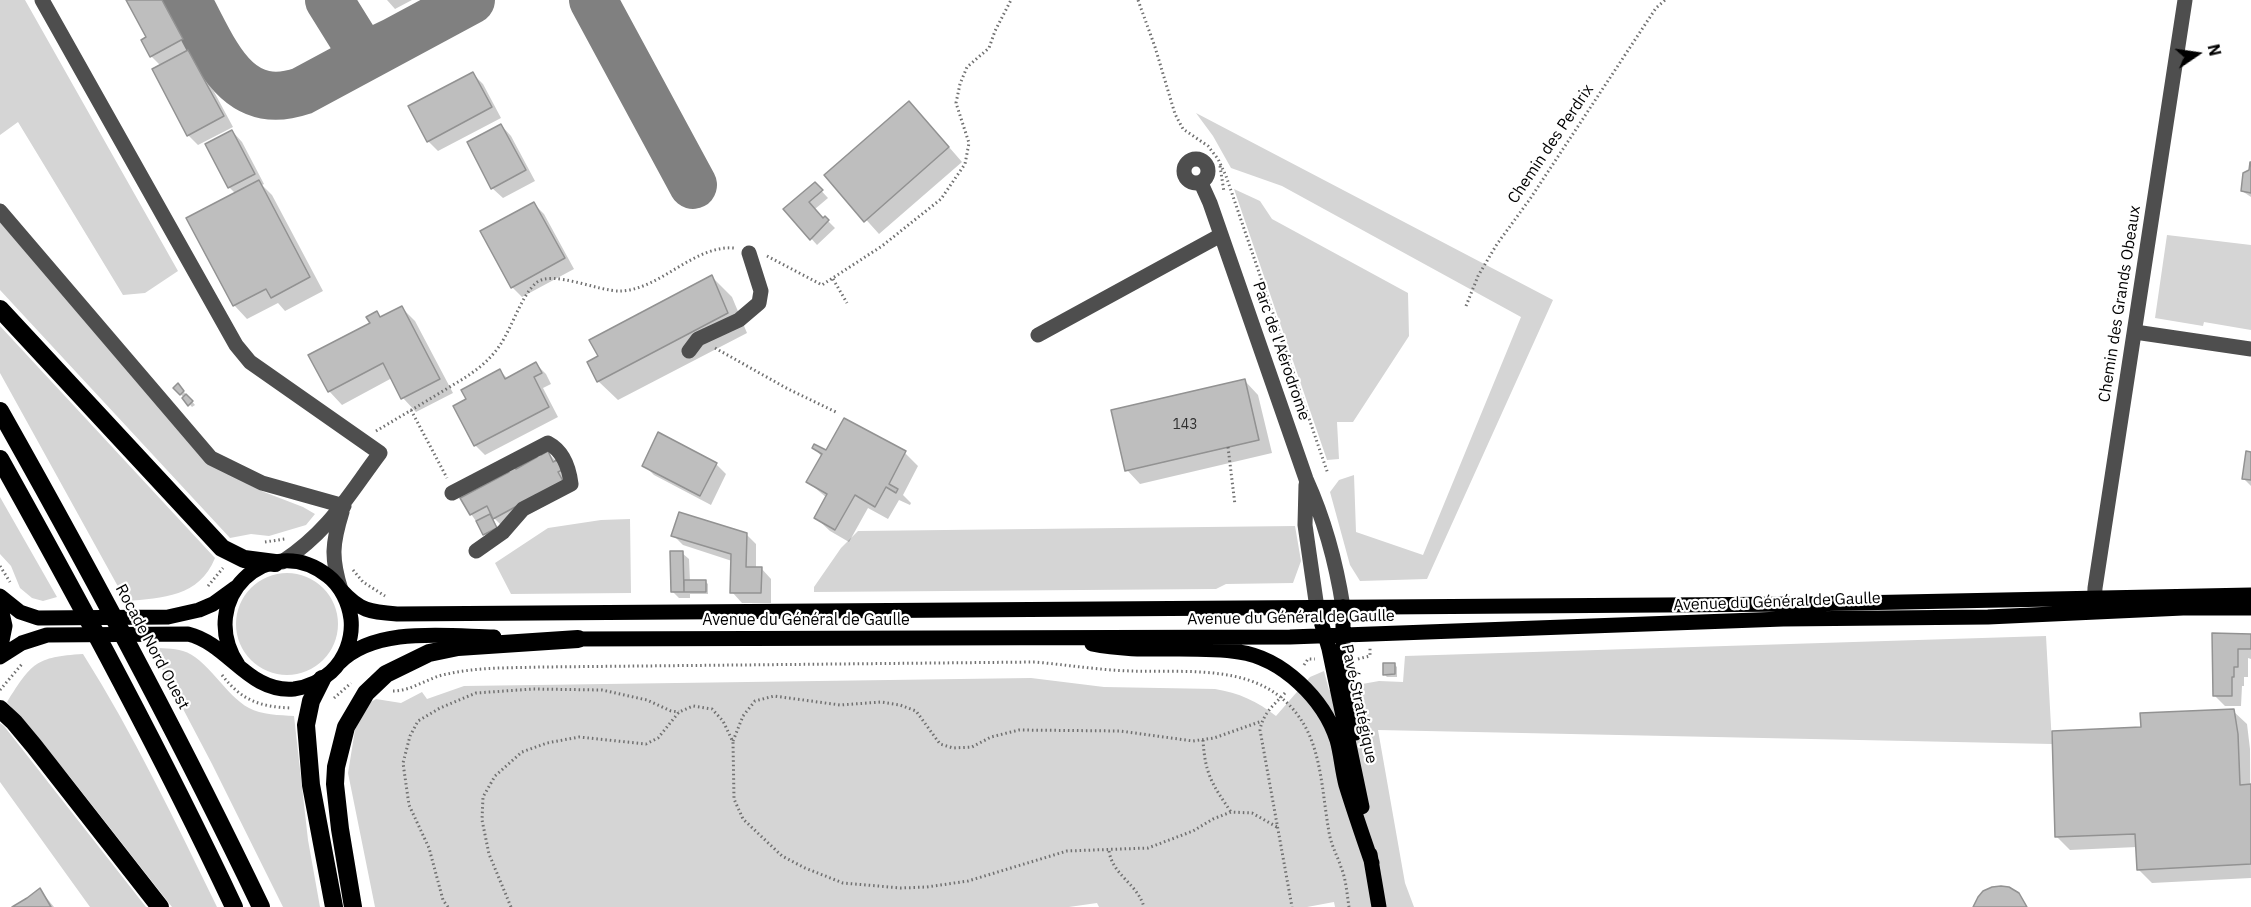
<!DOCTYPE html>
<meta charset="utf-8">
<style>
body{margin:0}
#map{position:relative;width:2251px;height:907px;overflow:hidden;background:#fff;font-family:"IBM Plex Sans",sans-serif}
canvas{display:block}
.north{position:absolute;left:2167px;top:24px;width:60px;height:60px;-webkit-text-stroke:4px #fff;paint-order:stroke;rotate:77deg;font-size:16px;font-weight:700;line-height:24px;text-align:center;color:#000}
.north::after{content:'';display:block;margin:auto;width:21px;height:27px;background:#000;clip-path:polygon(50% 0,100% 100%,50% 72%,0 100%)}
</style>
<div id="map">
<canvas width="2251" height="907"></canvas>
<div class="north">N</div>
</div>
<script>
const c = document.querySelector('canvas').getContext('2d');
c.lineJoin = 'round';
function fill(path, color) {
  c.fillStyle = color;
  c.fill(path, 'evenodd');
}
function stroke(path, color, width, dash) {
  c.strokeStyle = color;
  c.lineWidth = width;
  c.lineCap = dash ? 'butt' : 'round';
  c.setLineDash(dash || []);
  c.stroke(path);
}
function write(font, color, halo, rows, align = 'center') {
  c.font = font + ' "IBM Plex Sans",sans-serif';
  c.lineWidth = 4.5;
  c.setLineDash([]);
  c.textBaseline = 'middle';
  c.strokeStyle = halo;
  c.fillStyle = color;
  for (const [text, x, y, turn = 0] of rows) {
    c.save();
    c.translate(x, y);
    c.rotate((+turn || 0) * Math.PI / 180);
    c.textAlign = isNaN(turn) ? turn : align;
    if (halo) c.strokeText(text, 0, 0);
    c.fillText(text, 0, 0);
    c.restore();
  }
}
const green = new Path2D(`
 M0 0H25L178 271 145 293 123 295 18 122 0 135Z
 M1196 113 1553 300 1427 579 1360 581 1350 565 1330 492 1339 480 1354 475 1356 532 1423 555 1521 317 1282 186 1231 168 1213 136Z
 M1234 189 1260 201 1272 219 1408 293 1409 336 1353 422H1337L1339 459 1327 460Z
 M0 222 209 464 264 492 303 507 315 514 306 525 269 536 251 534 230 538 0 290Z
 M2167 235 2251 245V330L2204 322 2203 326 2155 318Z
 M0 326 215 558C199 597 163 598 126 601L0 373Z
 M0 497 57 597 43 601 32 598 20 588 11 566 0 554Z
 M630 519 631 593 511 594 495 563 548 528 601 520Z
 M1295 526 1301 561 1293 583 1226 584 1216 589 814 592V587L841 548 858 531Z
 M236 624a51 51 0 1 1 102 0a51 51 0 1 1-102 0Z
 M2046 636 2052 744 1378 730 1405 883 1414 907H1335L1334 902 1307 907H1099L1097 903 1069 907H375L348 773 355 730 366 705 376 699 401 703 422 692 427 699 464 686 1031 678 1104 687 1215 689C1239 693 1257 701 1276 716L1310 677 1324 671 1329 690 1379 681 1403 682 1405 656Z
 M151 648C161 648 173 648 183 651 206 657 226 696 249 708 261 715 280 715 294 716L308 840 320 907H283L212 764Z
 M83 654C134 735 175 821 217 907H172L70 777 7 702C32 663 35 657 83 654Z
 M0 723 4 726 146 907H90L0 782Z`);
const shadow = new Path2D(`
 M128 0H166L192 50 189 52 198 62 233 127 198 145 188 135 161 66 151 56 148 38Z
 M387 0H412L395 9Z
 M473 74 483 84 501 118 438 151 428 141Z
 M922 116 962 162 879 234 826 175Z
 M501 125 511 136 535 181 503 198 492 188Z
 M232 131 242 142 264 184 262 185 272 195 323 291 285 311 278 303 247 319 234 305 236 194 229 187Z
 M2251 164V197L2242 191Z
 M815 184 828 198 815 209 824 220 825 218 835 228 817 245 786 210Z
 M534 204 544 214 574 269 522 297 512 287Z
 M712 277 732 297 747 333 618 400 598 381 600 356Z
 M402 308 415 321 453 393 416 412 403 398 392 378 342 405 329 391 377 313 382 318Z
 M536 364 546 374 551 384 543 388 558 417 485 455 475 445 500 371 508 379Z
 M1245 381 1258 395 1272 453 1140 484 1127 470Z
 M178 385 195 405 192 407 175 388Z
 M814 448 826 452 905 453 918 466 903 495 911 503 910 505 899 500 888 519 868 508 849 542 830 531 816 518 827 498 808 482 822 457Z
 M548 453 567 472 572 491 504 528 492 516 499 531 487 537 471 514 516 470Z
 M2251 453V486L2243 478Z
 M716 464 726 474 711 505 654 475 644 465Z
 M746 534 756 544V568H761L771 579V603H742L732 592V561L683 545 673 535Z
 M682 553 689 559 690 581H705L708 584V594H690V598H679L673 592Z
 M2214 635 2251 636V659L2248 658V677H2244V686H2242L2241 706H2225L2215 696Z
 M1394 664 1397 667V677H1387L1384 674Z
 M2233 711 2247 724 2250 749 2251 878 2152 883 2138 869 2137 847 2070 850 2057 837 2143 728Z
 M40 890 54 907H14Z`);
const taxiway = new Path2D(`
 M187 0C214 48 234 114 302 91L471 0
 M329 0 362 53 368 54 393 42
 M593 0 693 185`);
const building = new Path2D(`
 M126 0H162L183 39 150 57 141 40 146 37Z
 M188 50 224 116 187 136 152 69Z
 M473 72 492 107 427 142 408 106Z
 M909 101 949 147 864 222 824 175Z
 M501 124 526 170 491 189 467 142Z
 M232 130 255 174 228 188 205 144Z
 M2250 162H2251V193L2241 191 2243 173 2249 170Z
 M259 180 310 277 271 298 266 289 233 306 186 218Z
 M815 182 823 190 809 202 823 218 825 216 829 220 810 240 783 209Z
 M534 202 565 258 511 288 480 231Z
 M712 275 728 313 597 382 587 362 598 356 589 340Z
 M402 306 440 379 401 399 383 363 328 392 308 355 370 323 366 317 377 311 380 317Z
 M536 362 542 373 534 377 549 407 474 446 453 406 466 399 461 390 500 369 505 379Z
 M1245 379 1259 440 1125 471 1111 410Z
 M178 383 184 391 180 395 173 388Z
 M186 394 193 401 188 406 182 398Z
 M844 418 906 451 889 484 898 489 896 493 886 487 875 507 855 495 835 530 814 518 827 494 806 482 822 454 812 448 814 444 826 450Z
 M658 432 717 463 700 496 642 466Z
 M548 451 553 462 557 460 562 470 558 472 563 481 493 519 487 506 470 515 460 498 509 472 508 470 515 466 516 469 537 457 536 455 540 453 541 455Z
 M2246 451 2251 452V480L2242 479Z
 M679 512 747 533 746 567H762L761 593H730L731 554 671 536Z
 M490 514 497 528 483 535 476 521Z
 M670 551H683L684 592H671Z
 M684 580H706V592H684Z
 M2212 633 2251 634V649H2238V667H2234V677H2232V696H2213Z
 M1383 663H1395V674L1383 675Z
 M2234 709 2238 734 2240 785 2251 784V864L2137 870 2135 834 2055 837 2052 731 2141 727 2140 713Z
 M2001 886 2009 887 2019 893 2027 907H1973L1978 897 1983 891 1992 887Z
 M40 888 51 907H12L27 898Z`);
const path = new Path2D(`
 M1138 0 1155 47 1175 114 1183 129 1208 146 1218 159 1226 176 1328 474
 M1220 166 1224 192
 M767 256 822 285 882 246 941 199 965 164 969 143 956 103 960 84 967 67 989 48 995 31 1011 0
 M833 279 847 303
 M1466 306 1478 276 1497 244 1530 199 1656 8 1665 0
 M715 348 788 389 838 413
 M411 410 447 478
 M376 431C398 418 420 405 443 391 461 380 480 370 494 353 511 334 519 298 536 283 552 269 599 292 621 291 661 289 694 245 734 248
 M1228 447 1235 505
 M265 542 285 539
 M0 566 10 582
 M353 570 363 582 385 596
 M208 586 223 568
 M1358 659 1370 656V648
 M1304 665 1308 659H1315
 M222 675C241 700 260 707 291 708
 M0 690 22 664
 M393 691C412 691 429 677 447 674 478 667 511 668 542 667L1035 662C1068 665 1099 670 1131 671 1196 673 1271 661 1307 730 1322 760 1323 799 1329 832 1331 845 1337 855 1341 867 1346 879 1347 894 1349 907
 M1285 693C1274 705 1263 713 1260 730L1292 907
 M334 698 351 683
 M1203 740C1205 774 1212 784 1231 812
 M733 741 743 716 755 701 774 696 840 705 881 702 900 705 916 711 940 744 953 748 972 747 991 737 1019 730 1120 731 1193 741 1214 738 1262 721
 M1109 851C1113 876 1137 883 1144 907
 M448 907 443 900 429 848 409 805 403 763 410 736 418 721 440 708 476 693 533 689 602 690 647 700 671 711 679 712
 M511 907 489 854 482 820 483 797 495 776 522 752 547 743 579 737 646 744 658 738 679 712 693 706 712 709 723 721 733 742 734 799 743 819 782 856 805 868 843 883 901 888 927 887 968 881 1067 851 1148 848 1193 831 1213 819 1231 812 1252 813 1277 827`);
const minor = new Path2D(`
 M42 0 236 345 250 362 380 453C347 497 330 530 282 562
 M1184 171a12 12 0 1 1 24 0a12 12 0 1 1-24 0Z
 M1201 183 1210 203 1306 479C1325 521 1336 562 1343 607
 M0 211 211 458 262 483 344 506
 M2135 332 2251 349
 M1038 335 1221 235
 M689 351 698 339 739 320 759 303 761 291 749 253
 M1306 485 1305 525 1317 608
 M452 493 548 443C563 451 569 467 571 484L523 509 503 532 476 551
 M341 590C331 558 332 544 342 512
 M2094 611 2095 588 2185 0`);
const major = new Path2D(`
 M341 590C360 611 370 612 397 614L1803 604 2251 595
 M0 596 20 612 38 618 168 617 199 610 213 604 235 588
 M0 604 5 626 0 651
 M1343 607V659L1355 733
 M1317 608 1329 649 1362 807
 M569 639 1290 637 1783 619 1988 617 2183 608H2251
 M1092 644C1140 654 1191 645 1239 652 1282 658 1324 699 1337 740 1341 754 1342 770 1346 785 1354 811 1363 837 1372 863
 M0 657 22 643 47 635 188 634C229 644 248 693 294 689 308 687 320 682 331 672 345 659 353 639 351 619 349 603 341 586 328 576 268 529 195 600 238 665
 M339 663C375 626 446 636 494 637
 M1370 854 1379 907`);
const highway = new Path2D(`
 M0 309 222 548 244 559 275 563
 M0 411C92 574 180 738 261 907
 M0 459C82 606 162 754 234 907
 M322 679 311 701 306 725 311 785 334 907
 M0 709 14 722 34 746 160 907
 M353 907 340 829 335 784 336 767 346 727 366 693 386 674 429 653 458 647 578 639`);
const numberNames = [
 ["143",1185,425]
];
const streetNames = [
 ["Chemin des Perdrix",1551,144,-56],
 ["Chemin des Grands Obeaux",2120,304,-81],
 ["Parc de l'Aérodrome",1281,351,71],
 ["Avenue du Général de Gaulle",1777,602,-2],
 ["Avenue du Général de Gaulle",1291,618,-1],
 ["Avenue du Général de Gaulle",806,620],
 ["Rocade Nord Ouest",152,647,62],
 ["Pavé Stratégique",1359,704,78]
];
fill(green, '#d5d5d5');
fill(shadow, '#0003');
stroke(taxiway, '#808080', 48);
fill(building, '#bebebe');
stroke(building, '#929292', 1.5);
stroke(path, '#707070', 3, [1.5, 3]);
stroke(minor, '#4e4e4e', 15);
stroke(major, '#000', 15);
stroke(highway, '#000', 18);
write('14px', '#303030', null, numberNames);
write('16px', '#000', '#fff', streetNames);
</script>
